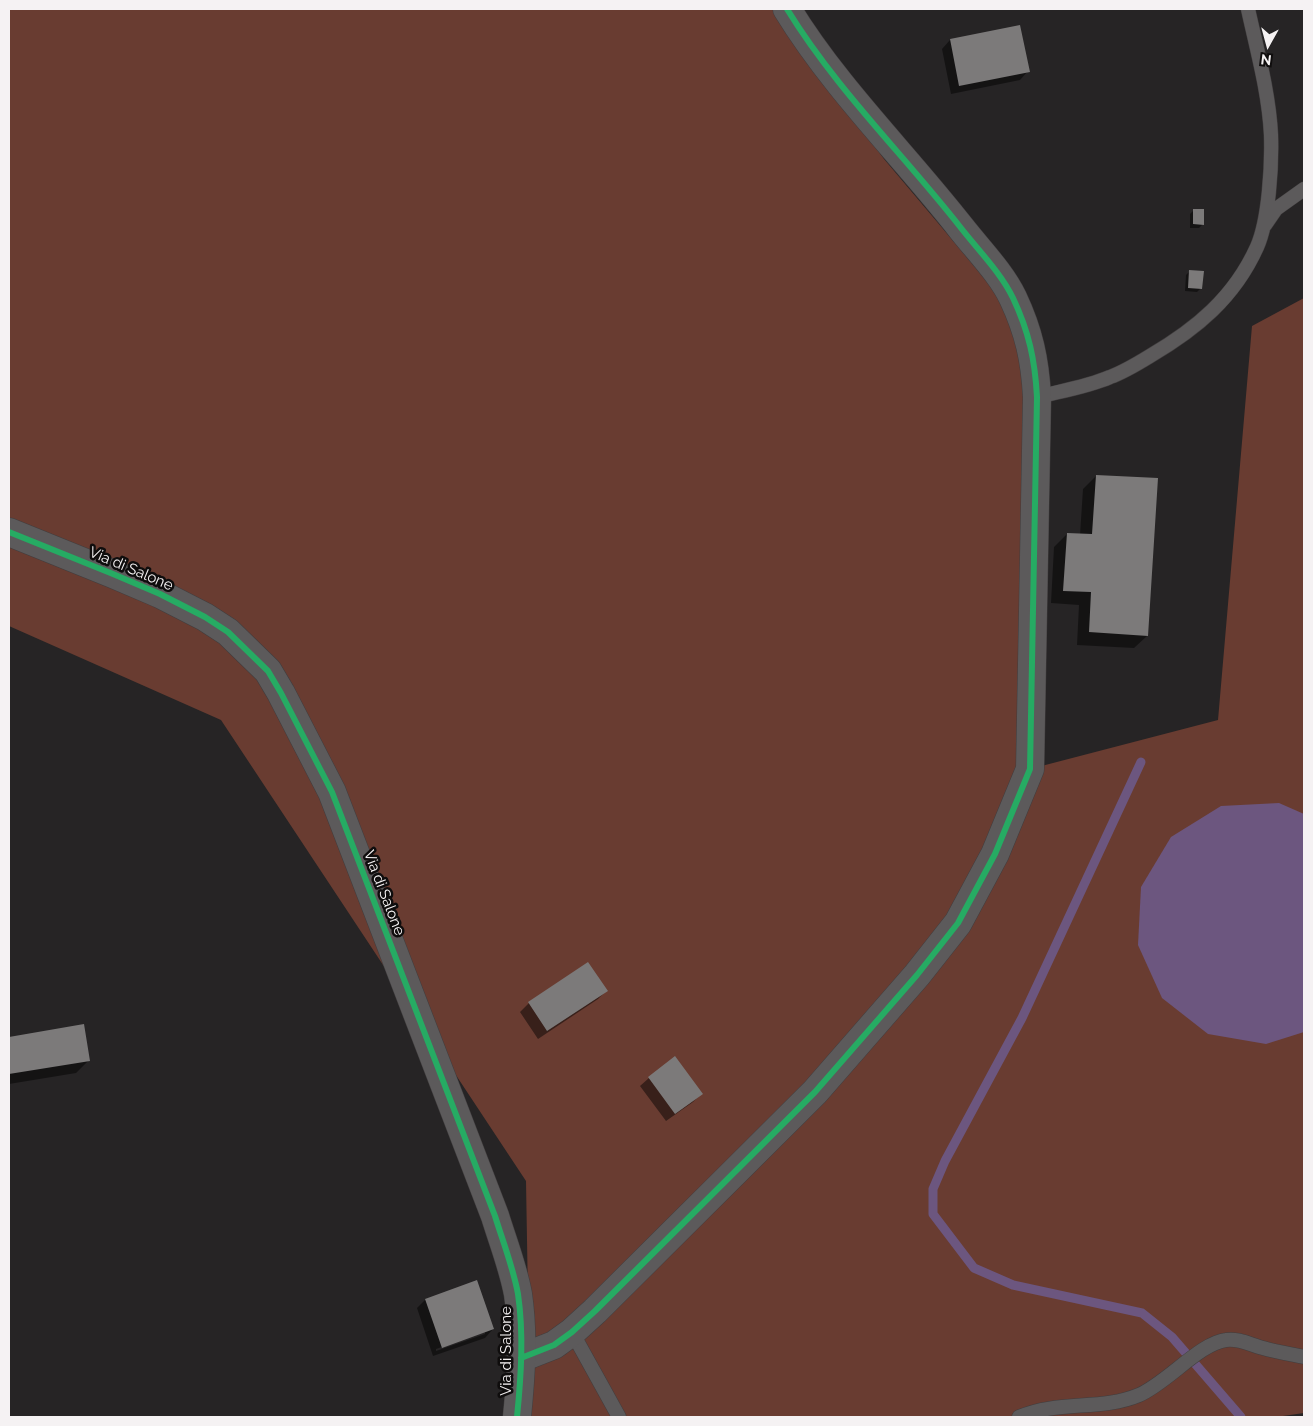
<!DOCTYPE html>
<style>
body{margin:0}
#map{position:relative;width:1313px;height:1426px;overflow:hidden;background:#262425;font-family:Raleway,sans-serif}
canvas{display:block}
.frame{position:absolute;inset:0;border:10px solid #f5f2f3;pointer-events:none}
.north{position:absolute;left:1243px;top:20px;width:50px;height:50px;-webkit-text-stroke:4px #0f0d0d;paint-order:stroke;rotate:187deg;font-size:14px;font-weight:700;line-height:20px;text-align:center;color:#f5f2f3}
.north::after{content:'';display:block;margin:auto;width:18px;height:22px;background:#f5f2f3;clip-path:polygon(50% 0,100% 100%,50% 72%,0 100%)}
</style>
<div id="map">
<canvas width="1313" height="1426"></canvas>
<div class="frame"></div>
<div class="north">N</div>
</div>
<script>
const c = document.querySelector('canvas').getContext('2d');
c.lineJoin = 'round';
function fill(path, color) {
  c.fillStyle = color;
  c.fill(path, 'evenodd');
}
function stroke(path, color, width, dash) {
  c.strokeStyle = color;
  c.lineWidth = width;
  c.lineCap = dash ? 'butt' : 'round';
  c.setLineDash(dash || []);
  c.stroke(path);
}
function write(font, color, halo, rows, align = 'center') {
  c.font = font + ' Raleway,sans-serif';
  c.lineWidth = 5;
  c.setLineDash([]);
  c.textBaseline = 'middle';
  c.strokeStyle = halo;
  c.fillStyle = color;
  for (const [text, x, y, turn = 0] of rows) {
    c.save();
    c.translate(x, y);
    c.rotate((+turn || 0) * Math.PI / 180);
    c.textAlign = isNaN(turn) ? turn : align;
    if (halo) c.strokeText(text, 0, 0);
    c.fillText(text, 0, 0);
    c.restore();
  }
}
const forest = new Path2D(`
 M9 9H776L884 159 1025 326 1030 769 1218 720 1252 326 1304 298V1413L1276 1417H530L526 1181 221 720 9 626Z`);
const water = new Path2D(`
 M1279 803 1304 814V1032L1266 1044 1208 1034 1162 998 1138 945 1141 887 1171 837 1221 806Z`);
const shadow = new Path2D(`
 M950 40 1028 71 1020 80 951 94 942 49Z
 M1194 210 1203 224 1199 228H1190V214Z
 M1190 271 1201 288 1197 292 1185 291 1186 275Z
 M1096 476 1147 636 1134 648 1077 645 1079 605 1051 603 1054 547 1067 534 1080 535 1083 489Z
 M588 964 606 991 598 999 538 1039 520 1012 529 1003Z
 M83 1026 89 1060 76 1073 9 1084V1038Z
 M649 1078 701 1094 693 1102 666 1121 640 1086Z
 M476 1282 493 1329 485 1338 433 1356 417 1308 425 1300ZM485 1332V1334L436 1351V1349Z`);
const stream = new Path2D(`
 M1141 762 1022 1018 945 1161 933 1189V1214L974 1268 1013 1285 1142 1313 1172 1337 1241 1417`);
const building = new Path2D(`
 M1020 25 1030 72 959 86 950 39Z
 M1193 209H1204V225L1193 224Z
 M1189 270 1204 271 1202 289 1188 288Z
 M1096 475 1158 478 1148 636 1089 632 1091 592 1063 591 1067 533 1092 534Z
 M588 962 608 991 547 1031 528 1002Z
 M84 1024 90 1061 9 1074V1037Z
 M675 1056 703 1094 675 1114 648 1077Z
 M477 1280 494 1329 442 1348 425 1299Z`);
const service = new Path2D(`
 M1265 225 1276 209 1304 189
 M1037 397C1061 391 1087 387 1110 377 1124 372 1137 364 1150 356 1196 329 1234 298 1257 247 1269 220 1272 165 1271 135 1269 93 1257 50 1248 9
 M572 1332 619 1417
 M1019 1417C1058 1400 1101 1411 1139 1395 1167 1383 1200 1343 1226 1340 1239 1338 1251 1345 1263 1348 1277 1352 1290 1354 1304 1357`);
const minor = new Path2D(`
 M521 1358 554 1345 572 1332 595 1311 815 1092 917 975 958 923 995 854 1030 769 1037 397C1035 360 1029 332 1013 298 1001 273 979 251 961 228 904 155 836 89 787 9`);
const tertiary = new Path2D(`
 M9 532 113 574 160 594 205 617 228 632 268 671 281 693 332 792 495 1216C503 1242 513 1267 518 1294 524 1335 521 1377 517 1417`);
const cycleway = new Path2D(`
 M9 532 113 574 160 594 205 617 228 632 268 671 281 693 332 792 495 1216C503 1242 513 1267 518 1294 524 1335 521 1377 517 1417
 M521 1358 554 1345 572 1332 595 1311 815 1092 917 975 958 923 995 854 1030 769 1037 397C1035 360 1029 332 1013 298 1001 273 979 251 961 228 904 155 836 89 787 9`);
const streetNames = [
 ["Via di Salone",131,569,23],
 ["Via di Salone",384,893,69],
 ["Via di Salone",506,1351,-90]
];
fill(forest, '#693c31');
fill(water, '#6c567f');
fill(shadow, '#0007');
stroke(stream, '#6c567f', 9);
fill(building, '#7c7a7a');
stroke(service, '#413e3f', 15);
stroke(minor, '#413e3f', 29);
stroke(tertiary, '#413e3f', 29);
stroke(service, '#5c5a5b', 14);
stroke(minor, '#5c5a5b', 28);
stroke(tertiary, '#5c5a5b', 28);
stroke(cycleway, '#26ab63', 6);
write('15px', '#f5f2f3', '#0f0d0d', streetNames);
</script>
